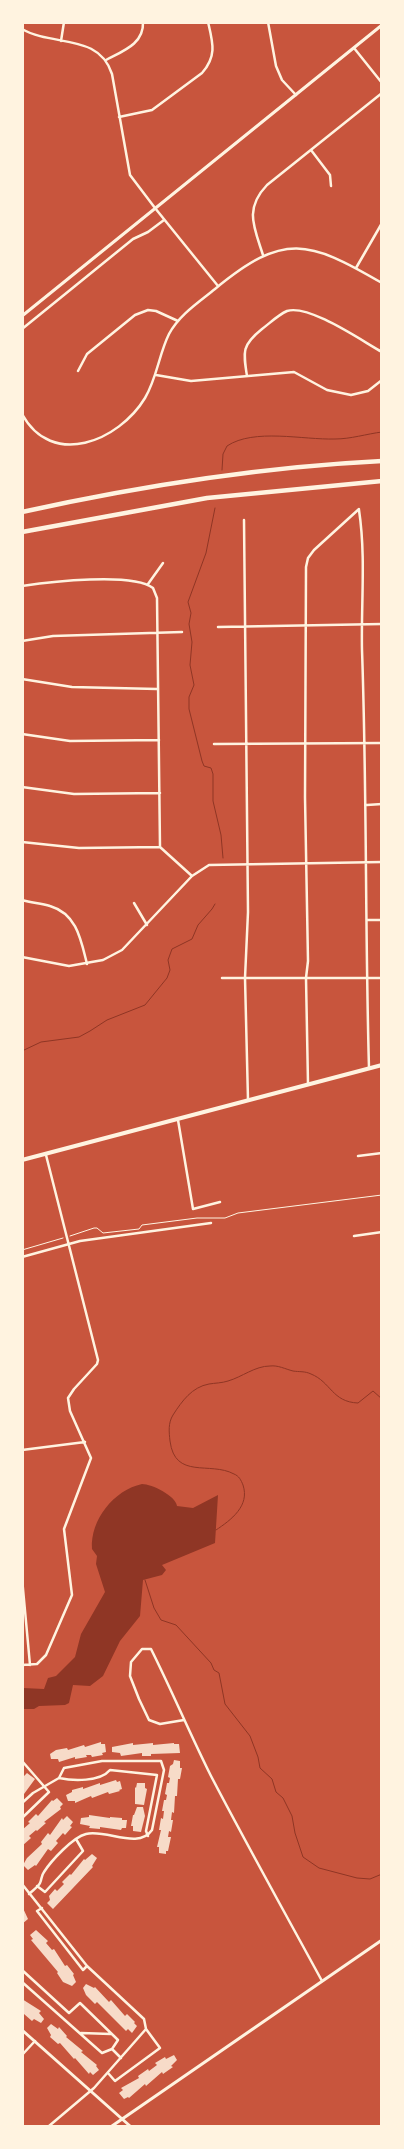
<!DOCTYPE html>
<style>
body{margin:0}
#map{position:relative;width:404px;height:2149px;overflow:hidden;background:#c8553d;font-family:"Fira Sans",sans-serif}
canvas{display:block}
.frame{position:absolute;inset:0;border:24px solid #fff3e0;pointer-events:none}
</style>
<div id="map">
<canvas width="404" height="2149"></canvas>
<div class="frame"></div>
</div>
<script>
const c = document.querySelector('canvas').getContext('2d');
c.lineJoin = 'round';
function fill(path, color) {
  c.fillStyle = color;
  c.fill(path, 'evenodd');
}
function stroke(path, color, width, dash) {
  c.strokeStyle = color;
  c.lineWidth = width;
  c.lineCap = dash ? 'butt' : 'round';
  c.setLineDash(dash || []);
  c.stroke(path);
}
const water = new Path2D(`
 M142 1484C152 1484 176 1496 177 1506L193 1508 218 1495 215 1543 162 1565 166 1570 162 1575 143 1580 140 1616 120 1641 103 1676 90 1686 73 1685 69 1703 65 1705 39 1706 34 1709H23V1688L44 1689 48 1678 56 1676 75 1657 81 1634 105 1592 96 1564 97 1556 92 1549C90 1520 114 1490 142 1484Z`);
const stream = new Path2D(`
 M222 470 223 454 227 446C254 428 303 440 335 439 351 439 366 434 382 432
 M215 508 206 553 188 602 191 613 189 624 192 642 190 665 194 685 189 697V709L202 761 204 766 211 768 213 774V801L221 835 223 858
 M22 1051 41 1042 79 1037 90 1031 107 1020 145 1005 167 978 170 970 168 960 172 949 192 939 198 925 212 909 215 904
 M216 1530C231 1520 250 1506 243 1485 241 1480 239 1476 234 1474 210 1461 175 1480 170 1441 169 1432 168 1423 173 1415 182 1401 192 1387 209 1384 215 1383 222 1383 228 1381 242 1377 255 1366 270 1366 278 1365 285 1369 293 1371 299 1372 305 1371 311 1374 331 1382 332 1402 358 1403L373 1391 382 1399
 M145 1580 154 1608 161 1620 176 1625 211 1663 214 1670 219 1673 225 1704 250 1736 258 1757 260 1768 272 1779 276 1792 283 1798 292 1816 295 1833 303 1857 319 1868 357 1878 370 1879 382 1874`);
const building = new Path2D(`
 M101 1742V1744H105L106 1752 102 1753 103 1755 92 1757 91 1755H86L87 1757 75 1759V1757L59 1762 58 1759H51L50 1754 56 1750 67 1748 68 1750 84 1745 85 1747Z
 M133 1743V1745L153 1743V1745L174 1743V1744H179L180 1753 151 1754V1756H142V1753L121 1756 120 1753 112 1752V1747Z
 M174 1760 180 1761V1768H182L180 1779H178L177 1796H175L174 1813 172 1812 171 1820H173L171 1832 169 1831 168 1837H171L168 1851H166V1854L159 1853V1847H157L161 1830H159L161 1818 163 1819 164 1811H162L164 1800H166L167 1795 165 1794 167 1783H169L170 1778 168 1777 170 1766 173 1764Z
 M27 1773 35 1779 24 1794 22 1778Z
 M116 1780 117 1782 120 1781 122 1789 119 1790 120 1791 109 1794 108 1792 92 1798 91 1796 75 1803V1801H68L66 1795 72 1792V1790L83 1787V1789L100 1783V1785Z
 M137 1783H145V1788L147 1789 144 1805 135 1804V1787L136 1788Z
 M57 1798 63 1804 60 1807 61 1809 44 1822 46 1823 37 1831 36 1830 29 1836 31 1838 22 1846V1830L30 1823 28 1822 36 1814 38 1816 52 1800 53 1801Z
 M137 1807H143L145 1816 141 1832 133 1831V1826H131L133 1815H134Z
 M89 1815 110 1818V1817L122 1818V1820H127L126 1828H122L121 1830 100 1827V1829L89 1828 90 1826 80 1824 81 1818 89 1817Z
 M67 1816 73 1822 70 1826 72 1827 65 1835 63 1833 56 1841 58 1843 51 1851 48 1849 36 1866 35 1865 28 1870 23 1865 27 1858 42 1844 41 1842 48 1833 50 1835 62 1818 63 1820Z
 M92 1854 97 1858 92 1866 93 1867 53 1909 47 1903 50 1900 49 1896 55 1889 57 1891 64 1884 62 1882 70 1874 71 1875 84 1859 85 1860Z
 M22 1906 28 1919 22 1924Z
 M36 1930 48 1941 46 1943 52 1950 54 1949 65 1966 67 1965 74 1974 73 1975 76 1982 72 1986 63 1982 57 1973 58 1972 31 1940 33 1939 30 1935Z
 M86 1984 94 1988 95 1987 109 2002 111 2000 125 2016 127 2014 135 2022 134 2023 137 2026 132 2033 128 2029 126 2031 97 2002 95 2004 86 1995 83 1988Z
 M22 1999 41 2011 39 2013 44 2019 41 2023 34 2019 32 2021 24 2014Z
 M51 2024 58 2029 59 2027 67 2036 66 2037 83 2051 81 2052 97 2065 96 2066 99 2070 93 2075 90 2072 89 2074 75 2058 74 2059 60 2043 58 2044 50 2037 51 2035 47 2028Z
 M174 2055 177 2060 171 2066 173 2067 163 2074 162 2072 146 2086 145 2084 129 2098 128 2097 124 2099 119 2093 123 2090 121 2088 139 2078 138 2076 148 2069 149 2071 157 2065 155 2063 165 2057 166 2059Z`);
const path = new Path2D(`
 M70 1236 94 1228H97L103 1233 139 1229 142 1225 197 1218H225L238 1213 382 1195
 M22 1250 63 1238`);
const minor = new Path2D(`
 M268 22 276 66 282 80 296 95
 M22 29C53 47 99 33 112 74L130 175 155 208 218 286
 M61 41 64 22
 M354 48 382 83
 M106 60C123 51 144 44 143 22
 M119 117 152 110 202 73C217 56 213 43 208 22
 M311 150 330 175 331 186
 M263 255C254 227 244 209 267 185L382 93
 M356 268 382 223
 M22 329 133 239 148 232 164 220
 M78 371 87 354 135 315 148 310 156 311 178 321
 M156 375 191 381 294 372 327 390 351 395 368 391 382 380
 M247 376C243 351 242 345 262 329 270 323 278 315 287 311 309 304 362 341 382 352
 M22 414C52 469 119 441 145 398 157 378 159 354 169 334 179 315 199 302 215 289 284 232 308 240 382 283
 M359 510C366 556 361 604 362 650 367 790 365 929 369 1068
 M244 520 248 912 245 978 248 1100
 M148 584 163 563
 M22 586C49 582 132 572 153 588L157 598 160 847 192 876
 M218 627 382 624
 M22 641 53 636 182 632
 M22 679 72 687 157 689
 M22 734 70 741 159 740
 M214 744 382 743
 M22 787 74 794 160 793
 M367 805 382 804
 M22 842 79 848 160 847
 M22 900C32 903 41 903 50 906 77 914 81 940 87 964
 M134 903 147 925
 M367 920H382
 M22 957 69 966 103 960 122 950 192 876 209 865 382 862
 M222 978H382
 M308 1084 306 978 308 961 305 797 306 567 308 558 314 550 359 509
 M178 1120 193 1209 220 1202
 M358 1156 382 1153
 M354 1236 382 1232
 M22 1257 80 1241 211 1223
 M22 1450 85 1442
 M22 1578 30 1665
 M22 1665 37 1664 46 1655 72 1595 64 1529 91 1458 70 1411 68 1398 74 1389 97 1364 98 1360 46 1155
 M184 1720 160 1724 149 1720 139 1699 130 1676 131 1662 142 1649H151C172 1691 190 1734 211 1776 247 1845 285 1913 322 1981
 M22 1761 49 1792 22 1818
 M59 1778C73 1781 100 1782 110 1770L157 1775 146 1831 148 1836
 M22 1803 33 1793 59 1778 64 1768 102 1761H161L164 1770 152 1830C138 1850 107 1829 86 1834 73 1837 51 1861 44 1872 41 1876 42 1879 40 1883 38 1887 32 1891 29 1894
 M22 1884 87 1966 144 2019 146 2029 160 2048 115 2081 108 2073
 M37 1886 45 1892 83 1851 76 1839
 M42 1908 37 1911 83 1970 87 1966
 M22 1970 69 2013 80 2003 118 2040 112 2049 102 2053 22 1982
 M81 2033 111 2034
 M112 2049 121 2058
 M22 2055 35 2041
 M49 2126 94 2088 146 2029`);
const secondary = new Path2D(`
 M22 316 382 25
 M22 2030 130 2126
 M112 2126 382 1940`);
const primary = new Path2D(`
 M22 1160 382 1065`);
const motorway = new Path2D(`
 M22 512C140 486 261 467 382 461
 M22 532 207 498 382 481`);
fill(water, '#8f3625');
stroke(stream, '#8f3625', 1);
fill(building, '#f7dbc8');
stroke(path, '#fff3e0', 1);
stroke(minor, '#fff3e0', 2.5);
stroke(secondary, '#fff3e0', 3);
stroke(primary, '#fff3e0', 4);
stroke(motorway, '#fff3e0', 4.5);
</script>
